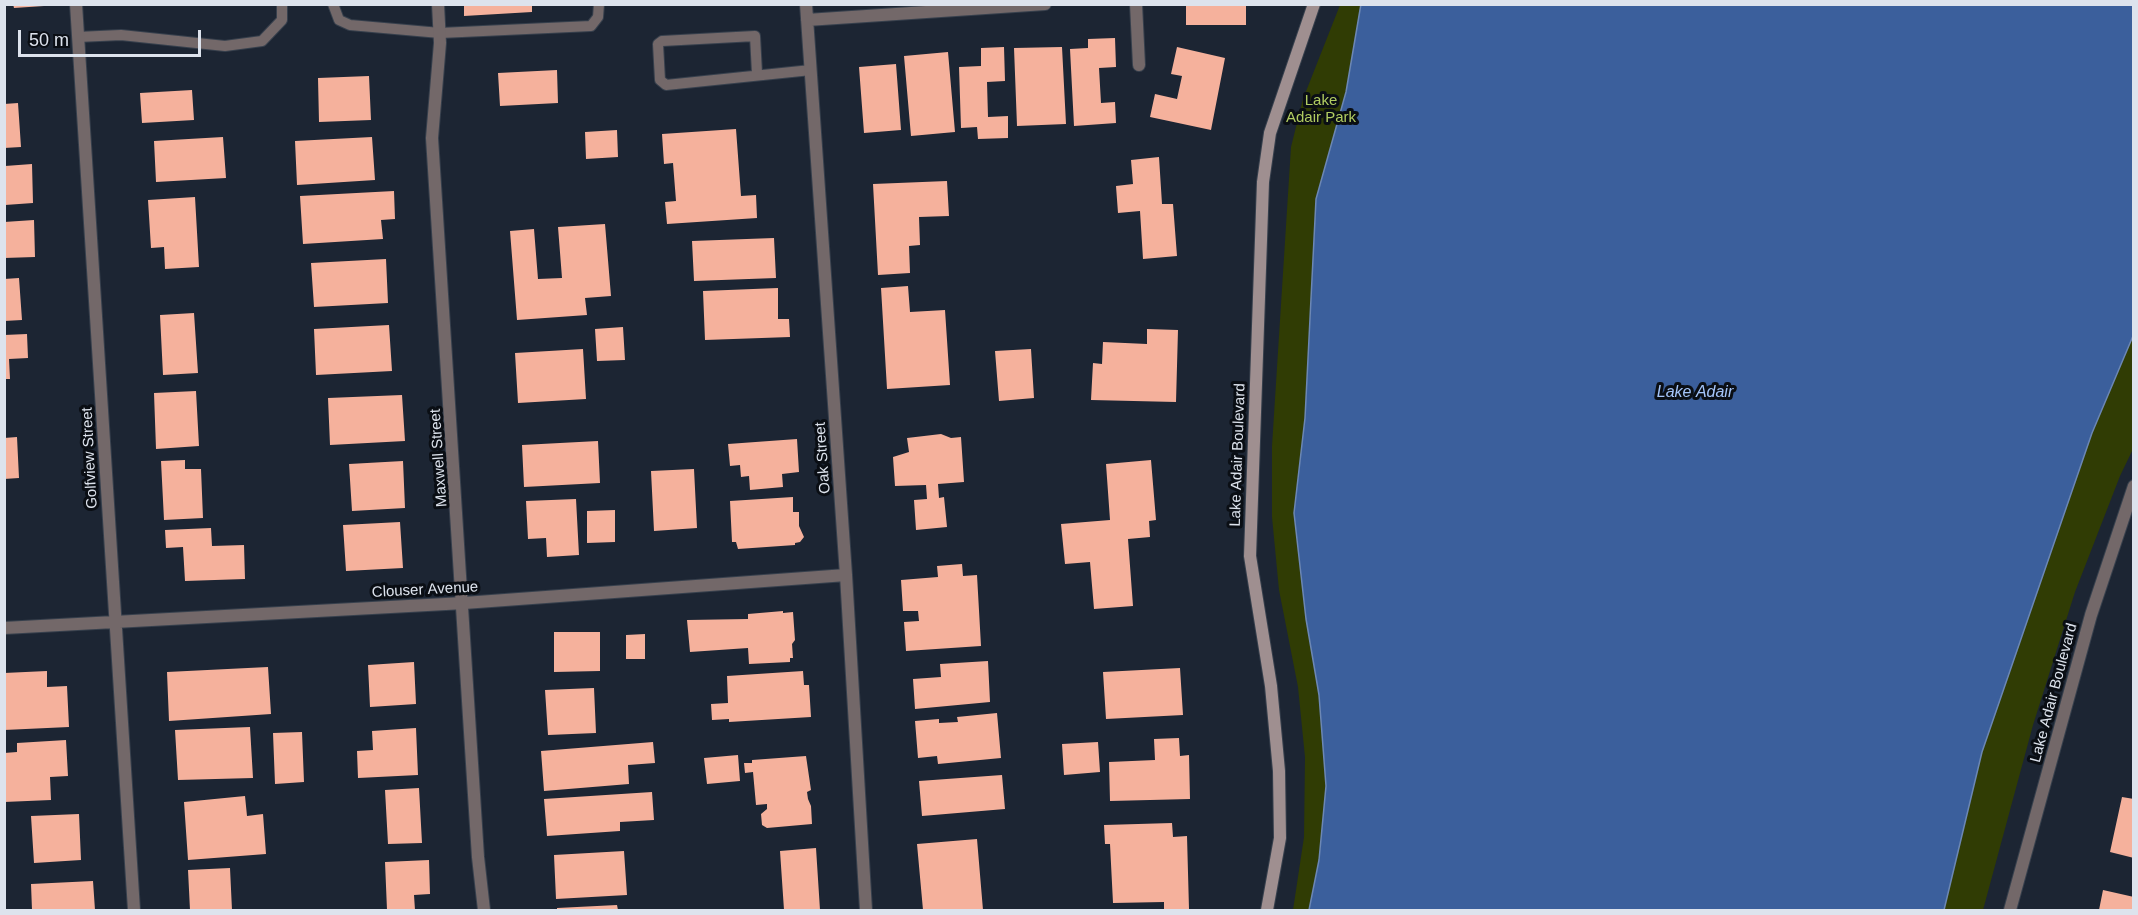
<!DOCTYPE html>
<style>
body{margin:0}
#map{position:relative;width:2138px;height:915px;overflow:hidden;background:#1c2533;font-family:Helvetica,sans-serif}
canvas{display:block}
.frame{position:absolute;inset:0;border:6px solid #dde3ed;pointer-events:none}
.scale{position:absolute;left:18px;top:30px;width:183px;height:27px;box-sizing:border-box;border:3px solid #dde3ed;border-top:0;padding-left:8px;font-size:18px;line-height:21px;white-space:nowrap;color:#dde3ed;-webkit-text-stroke:4px #0a0e14;paint-order:stroke}
</style>
<div id="map">
<canvas width="2138" height="915"></canvas>
<div class="frame"></div>
<div class="scale">50 m</div>
</div>
<script>
const c = document.querySelector('canvas').getContext('2d');
c.lineJoin = 'round';
function fill(path, color) {
  c.fillStyle = color;
  c.fill(path, 'evenodd');
}
function stroke(path, color, width, dash) {
  c.strokeStyle = color;
  c.lineWidth = width;
  c.lineCap = dash ? 'butt' : 'round';
  c.setLineDash(dash || []);
  c.stroke(path);
}
function write(font, color, halo, rows, align = 'center') {
  c.font = font + ' Helvetica,sans-serif';
  c.lineWidth = 6;
  c.setLineDash([]);
  c.textBaseline = 'middle';
  c.strokeStyle = halo;
  c.fillStyle = color;
  for (const [text, x, y, turn = 0] of rows) {
    c.save();
    c.translate(x, y);
    c.rotate((+turn || 0) * Math.PI / 180);
    c.textAlign = isNaN(turn) ? turn : align;
    if (halo) c.strokeText(text, 0, 0);
    c.fillText(text, 0, 0);
    c.restore();
  }
}
const green = new Path2D(`
 M1340 5H1361L1346 92 1316 199 1305 418 1294 513 1306 619 1319 695 1326 786 1319 860 1309 910H1293L1304 837 1305 757 1298 687 1279 590 1272 517V446L1291 147 1303 99Z
 M2133 336V449L2120 476 2075 592 2033 725 1983 910H1944L1982 752 2092 433Z`);
const water = new Path2D(`
 M1361 4 2133 5V336L2092 433 1982 752 1944 910H1309L1319 860 1326 786 1319 695 1306 619 1294 513 1305 418 1316 199 1346 92Z`);
const building = new Path2D(`
 M13 4H44V6L14 8Z
 M464 4H532V12L464 16Z
 M1186 4H1246V25H1186Z
 M1115 38 1116 67 1099 68 1101 103 1115 102 1116 123 1074 126 1070 49 1088 48V39Z
 M1004 47 1005 81 987 82 988 117 1008 116V138L978 139 977 127 961 128 959 67 981 66V48Z
 M1062 47 1066 124 1017 126 1014 48Z
 M1177 47 1225 58 1211 130 1150 117 1155 94 1177 99 1182 76 1171 74Z
 M948 52 955 132 911 136 904 56Z
 M896 64 901 130 864 133 859 67Z
 M557 70 558 103 500 106 498 73Z
 M369 76 371 120 319 122 318 78Z
 M192 90 194 120 142 123 140 93Z
 M18 103 21 147 4 148V104Z
 M736 129 741 196 756 195 757 218 667 224 665 202 676 201 673 163 664 164 662 134Z
 M617 130 618 157 586 159 585 132Z
 M223 137 226 178 156 182 154 141Z
 M372 137 375 180 297 185 295 141Z
 M1159 157 1162 204H1173L1177 256 1143 259 1140 211 1118 213 1116 186 1133 184 1131 160Z
 M32 164 33 203 5 205V166Z
 M947 181 949 216 919 217 920 245 909 246 910 273 878 275 873 184Z
 M394 191 395 219 381 220 383 239 303 244 300 196Z
 M195 197 199 267 165 269 164 247 151 248 148 200Z
 M34 220 35 257 4 258V222Z
 M605 224 611 296 585 298 587 315 517 320 510 231 534 229 538 279 562 278 558 227Z
 M774 238 776 278 694 281 692 241Z
 M386 259 388 303 314 307 311 263Z
 M19 278 22 320 4 321V279Z
 M908 286 910 312 945 310 950 385 887 389 881 288Z
 M778 288V319H789L790 337 705 340 703 291Z
 M194 313 198 373 163 375 160 315Z
 M389 325 392 371 316 375 314 329Z
 M623 327 625 360 597 361 595 329Z
 M1147 329 1178 330 1176 402 1091 400 1093 363 1102 364 1103 342 1147 344Z
 M27 334 28 358 9 359 10 379H4V335Z
 M583 349 586 399 518 403 515 353Z
 M1031 349 1034 398 999 401 995 351Z
 M196 391 199 446 156 449 154 393Z
 M402 395 405 441 330 445 328 398Z
 M941 434 951 438 961 437 964 482 938 484 939 498 944 497 947 527 916 530 914 500 927 499 926 485 895 486 893 457 909 452 907 438Z
 M17 437 19 478 4 479V438Z
 M797 439 799 472 782 474 783 487 750 490 749 476 741 477 740 465 730 466 728 444Z
 M598 441 600 483 524 487 522 445Z
 M185 460V469H201L203 518 164 520 161 461Z
 M1151 460 1156 520 1149 521 1150 537 1128 539 1133 606 1094 609 1090 562 1065 564 1061 524 1110 520 1106 464Z
 M403 461 405 508 352 511 349 464Z
 M694 469 697 528 654 531 651 471Z
 M793 497V512H799V526L804 537 800 542 795 543V545L738 549 736 542H732L730 501Z
 M576 499 579 555 547 557 546 538 528 539 526 501Z
 M615 510V542L587 543V511Z
 M400 522 403 568 346 571 343 525Z
 M211 528 212 546 244 545 245 579 185 581 183 547 166 548 165 530Z
 M962 564 963 576 977 575 981 646 906 651 904 622 919 621 918 611H903L901 580 938 577 937 566Z
 M783 611V613L793 612 795 640 792 644 793 658H790V662L749 664 748 648 690 652 687 620 748 619V614Z
 M554 632H600V671L554 672Z
 M645 634V659H626V635Z
 M988 661 990 702 915 709 913 679 941 677 940 664Z
 M414 662 416 704 370 707 368 665Z
 M268 667 271 714 169 721 167 672Z
 M1180 668 1183 715 1106 719 1103 672Z
 M47 671V687L67 686 69 727 4 730V673Z
 M803 671 804 685H809L811 717 729 722V719L712 720 711 704 728 703 727 676Z
 M594 688 596 733 548 735 545 690Z
 M997 713 1001 758 938 764 937 756 918 758 915 721 939 719V723L958 722 957 717Z
 M250 727 253 778 178 780 175 730Z
 M416 728 418 775 358 778 357 751 373 750 372 731Z
 M302 732 304 782 275 784 273 733Z
 M1179 738 1180 756 1189 755 1190 799 1110 801 1109 762 1155 760 1154 739Z
 M66 740 68 776 50 777 51 800 4 802V753L17 752V743Z
 M653 742 655 763 628 765 629 784 544 791 541 751Z
 M1098 742 1100 772 1064 775 1062 744Z
 M738 755 740 781 707 784 704 758Z
 M806 756 811 790 807 792 808 799 811 806 812 824 767 828 762 825 761 814 767 809V804L756 805 753 772 745 773 744 763H752V760Z
 M1002 775 1005 809 922 816 919 781Z
 M419 788 422 843 388 844 385 790Z
 M652 792 654 820 620 822V831L547 836 544 799Z
 M245 796 247 816 263 814 266 854 188 860 184 802Z
 M2122 797 2134 799V858L2110 852Z
 M79 814 81 860 34 863 31 816Z
 M1172 823 1173 837 1187 836 1189 909 1164 910V902L1113 903 1110 844H1105L1104 825Z
 M977 839 983 910H923L917 844Z
 M816 848 820 910H784L780 851Z
 M624 851 627 895 556 899 554 855Z
 M429 860 430 894 414 895 415 910H387L385 862Z
 M230 868 232 910H190L188 870Z
 M93 881 95 910H32L31 884Z
 M2103 890 2134 897V910H2099Z
 M617 905 618 910H557V908Z`);
const lane = new Path2D(`
 M333 4 339 20 350 25 440 33 591 26 598 17 599 4
 M78 37 121 35 225 46 262 41 282 20V4
 M757 73 755 36 662 41 658 44 660 80 666 85 811 70`);
const street = new Path2D(`
 M76 4 134 910
 M438 4 440 43 432 138 478 857 484 910
 M806 4 846 575 866 910
 M1136 4 1139 65
 M807 20 1045 4
 M4 628 464 603 846 575
 M2010 910 2091 615 2134 486`);
const secondary = new Path2D(`
 M1267 910 1280 838 1279 771 1271 686 1250 556 1263 182 1270 133 1314 4`);
const parkNames = [
 ["Lake",1321,101],
 ["Adair Park",1321,118]
];
const streetNames = [
 ["Lake Adair Boulevard",1238,455,-88],
 ["Golfview Street",90,458,-93],
 ["Maxwell Street",439,458,-94],
 ["Oak Street",823,458,-94],
 ["Clouser Avenue",425,590,-3],
 ["Lake Adair Boulevard",2054,693,-75]
];
const waterNames = [
 ["Lake Adair",1695,393]
];
fill(green, '#303c04');
fill(water, '#3b5f9c');
stroke(water, '#6c87b4', 1.5);
fill(building, '#f5b19c');
stroke(lane, '#37404d', 12);
stroke(street, '#37404d', 14);
stroke(secondary, '#37404d', 14);
stroke(lane, '#736869', 10);
stroke(street, '#736869', 12);
stroke(secondary, '#9f8f90', 12);
write('15px', '#b1cc61', '#0a0e14', parkNames);
write('15px', '#dde3ed', '#0a0e14', streetNames);
write('italic 16px', '#a5c5f9', '#0a0e14', waterNames);
</script>
